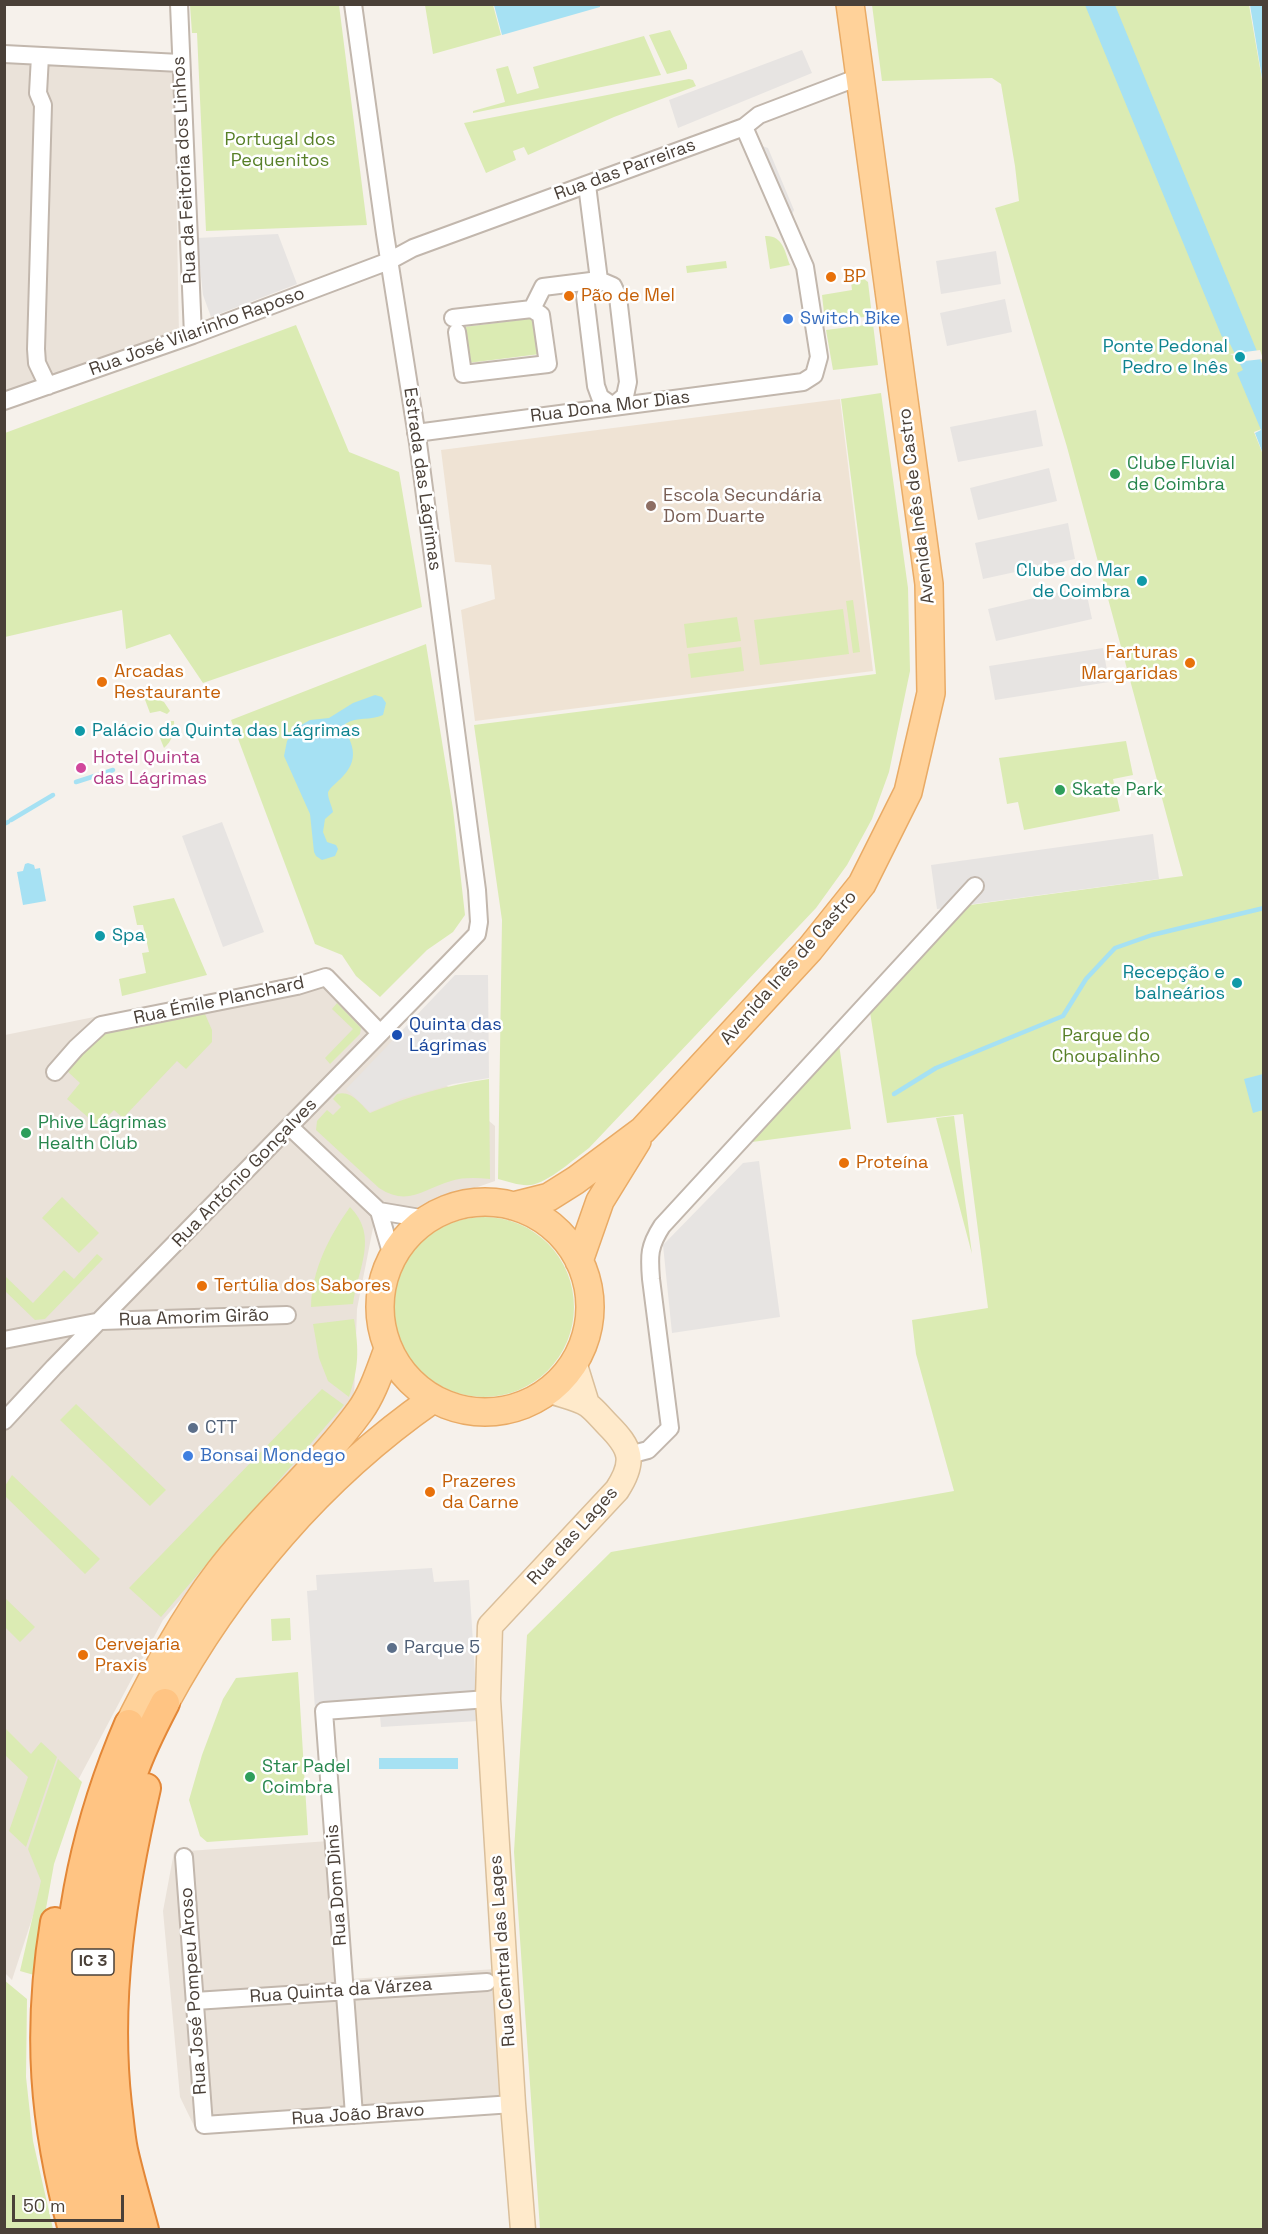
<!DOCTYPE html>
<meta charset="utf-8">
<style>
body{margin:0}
#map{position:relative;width:1268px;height:2234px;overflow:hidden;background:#f6f1eb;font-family:"Space Grotesk",sans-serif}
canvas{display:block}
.frame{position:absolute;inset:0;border:6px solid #4a4038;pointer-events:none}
.scale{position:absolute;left:12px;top:2195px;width:112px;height:27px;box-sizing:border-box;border:3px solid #4a4038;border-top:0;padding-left:8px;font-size:18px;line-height:21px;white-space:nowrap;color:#4a4038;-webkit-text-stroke:4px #fff;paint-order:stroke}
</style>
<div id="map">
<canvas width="1268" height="2234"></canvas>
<div class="frame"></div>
<div class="scale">50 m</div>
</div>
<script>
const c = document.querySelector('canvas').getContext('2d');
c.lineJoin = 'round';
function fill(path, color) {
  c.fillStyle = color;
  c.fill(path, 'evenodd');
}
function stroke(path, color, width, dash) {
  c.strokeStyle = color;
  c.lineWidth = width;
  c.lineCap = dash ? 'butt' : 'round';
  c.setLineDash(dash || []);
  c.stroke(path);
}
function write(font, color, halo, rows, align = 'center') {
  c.font = font + ' "Space Grotesk",sans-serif';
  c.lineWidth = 5;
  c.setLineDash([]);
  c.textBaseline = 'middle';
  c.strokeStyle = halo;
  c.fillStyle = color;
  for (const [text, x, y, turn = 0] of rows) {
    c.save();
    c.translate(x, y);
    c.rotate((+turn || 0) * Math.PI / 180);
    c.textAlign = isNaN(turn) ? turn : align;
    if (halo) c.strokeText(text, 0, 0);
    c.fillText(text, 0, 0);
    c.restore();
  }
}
const residential = new Path2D(`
 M4 61 174 71 179 335 4 395Z
 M312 973 495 1126V1181L374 1223 357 1309 354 1400 163 1620 76 1784 12 1980 5 1973V1035Z
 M329 1841 337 1980 495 1969 506 2108 197 2132 180 2097 163 1911 174 1852Z`);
const education = new Path2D(`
 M840 399 873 671 475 721 461 610 495 599 491 565 455 562 441 450Z`);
const green = new Path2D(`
 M190 5H339L367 225 206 231 197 33H192Z
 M425 5H493L501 35 433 54Z
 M872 5H1249L1264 91V428L1254 432 1264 457 1263 2229H540L514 1852 527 1635 611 1552 954 1491 916 1354 912 1320 988 1308 963 1114 887 1123 870 1012 970 905 1183 876 1067 447 995 208 1019 201 1015 166 1001 84 992 78 882 81Z
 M670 30 687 65V69L667 74 649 35Z
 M644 36 661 75 473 113V111L505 102 496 69 508 66 517 94 539 88 533 67Z
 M689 79 693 80 696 86 614 117 528 155 524 147 513 151 516 160 486 173 464 123Z
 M765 236C783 235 785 252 790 265L770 269Z
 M726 261 727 268 687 273 686 266Z
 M849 268 868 282 872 316 825 322 822 295 852 290Z
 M535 318 540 354 468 363 464 327Z
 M873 324 878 365 833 370 826 330Z
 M296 325 349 452 399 472 422 607 203 683 170 634 126 649 122 610 5 637V433Z
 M881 393 908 588 910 671 889 772 872 819 847 865 816 908 589 1148C574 1159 549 1182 531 1185 520 1186 509 1182 498 1179L502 920 474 725 876 674 841 399Z
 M853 600 860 652 853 653 846 601Z
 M843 609 849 654 760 665 754 620Z
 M737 617 741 641 687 648 684 624Z
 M426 644 453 809 465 915 453 932 427 950 380 997 356 976 342 955 315 944 231 720Z
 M741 647 744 671 691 678 688 654Z
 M150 696 164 702 170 711 167 714 160 711 150 713 144 697Z
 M169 721H174C175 732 172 741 164 748L158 733 166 728Z
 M1126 741 1133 775 1113 779 1120 811 1024 830 1018 802 1007 804 999 758Z
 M174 898 207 975 122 996 119 979 146 973 142 953 149 952 143 925H137L133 906Z
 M337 1003 361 1028 360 1034 330 1064 325 1058 353 1029 332 1009Z
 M196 1013 205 1014 212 1030V1042L186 1069 177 1061 123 1118 114 1110 98 1126 67 1099 80 1083 66 1070 84 1049 107 1032Z
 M839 1044 851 1129 752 1142Z
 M489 1079 490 1179C477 1178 464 1177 451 1181 423 1189 408 1207 379 1188L316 1130 317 1121 327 1110 333 1115 341 1107 333 1099 337 1094C352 1090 360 1104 370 1113 409 1096 447 1085 489 1079Z
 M954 1116 972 1254 936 1118Z
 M62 1197 99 1233 79 1253 42 1218Z
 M350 1207C379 1236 358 1268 353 1304L311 1307C312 1269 329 1237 350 1207Z
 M394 1307a90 90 0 1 1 180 0a90 90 0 1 1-180 0Z
 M97 1254 103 1259 45 1319 35 1320 5 1291V1276L33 1303 64 1270 74 1279Z
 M354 1319C359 1350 359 1367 349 1397L328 1381 319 1358 313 1324Z
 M322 1389 344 1405 161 1617 129 1588Z
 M76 1404 166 1490 150 1506 60 1420Z
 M12 1475 100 1559 85 1574 5 1496V1486Z
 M5 1598 35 1627 20 1642 5 1627Z
 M290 1618 291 1640 272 1641 271 1619Z
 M298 1672 308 1835 207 1842 200 1836 189 1800 202 1755 223 1699 236 1678Z
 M5 1728 31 1754 41 1742 57 1757 26 1847 9 1831 28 1777 5 1755Z
 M58 1759 82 1782 54 1864 34 1975 20 1971 41 1881 28 1849Z
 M4 1980 27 1999 26 2077 33 2141 53 2229H5Z`);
const parking = new Path2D(`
 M802 50 812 73 678 128 669 100Z
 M762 146 768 148 794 210 791 216Z
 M278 234 297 284 211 317 203 295 197 238Z
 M996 251 1001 284 941 294 936 261Z
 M1005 299 1012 332 947 346 940 313Z
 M1036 410 1043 446 958 462 950 427Z
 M1049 468 1057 501 978 520 970 488Z
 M1068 523 1075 559 983 579 975 543Z
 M1085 586 1092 619 996 641 988 609Z
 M1103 648 1109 682 995 700 989 666Z
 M222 822 264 932 223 947 182 836Z
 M1153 834 1159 879 937 909 931 865Z
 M455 975H488L489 1078 453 1084 403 1098 370 1112 346 1089Z
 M759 1161 780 1317 672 1333 663 1245 743 1163Z
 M432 1568 434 1582 469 1580 478 1721 381 1727 379 1705 315 1709 307 1591 317 1590 316 1575Z`);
const water = new Path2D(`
 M600 5V7L502 35 494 5Z
 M1085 5H1115L1263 366V454L1255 433 1261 430 1237 373 1243 370 1226 336 1222 337Z
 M1250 5H1263V84Z
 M375 695 382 697 386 703 383 715C370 721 358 716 345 724L344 727C347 736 353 743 353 754 353 775 329 785 328 793 328 799 332 806 333 812L325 819 323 832 327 842 336 845 338 849 335 856 322 860 316 856 314 852 310 814 284 756 287 741 296 728 310 720 329 718 353 703Z
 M28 863 34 865 35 869 40 868 46 901 23 905 17 872 23 871 25 864Z
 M1263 1074V1110L1253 1113 1244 1079Z
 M379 1758H458V1769H379Z`);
const pier = new Path2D(`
 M1260 350 1263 359 1236 362 1234 356 1230 354Z`);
const stream = new Path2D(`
 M107 772 113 770
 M76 782 104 773
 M11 820 53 795
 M4 824 8 822
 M894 1094 936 1068 1063 1016 1086 979 1115 948 1152 935 1264 908`);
const minor = new Path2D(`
 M179 4 193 335
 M4 54 180 63
 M40 56 38 93 43 105 36 349 37 363 48 386
 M587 185 599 280 613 286 618 297 628 382 625 396 613 406 600 397 596 386 585 296 588 288 599 280
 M453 318 532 309 543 287 599 280
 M457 332 463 374 548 364 541 315 532 309
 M4 401 193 335 389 261 413 248 744 127 759 115 859 77
 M416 433 803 382 814 375 819 357 805 267 744 127
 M55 1072 76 1048 101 1025 297 986 326 977 380 1033
 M290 1127 379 1211 392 1256
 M379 1211 426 1219
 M4 1340 101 1321 287 1315
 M4 1421 54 1367 448 964 477 934 479 922 477 890 418 443 385 234 353 4
 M629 1455 648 1450 670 1428 651 1279C649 1255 649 1246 662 1226L975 886
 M184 1857 204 2125 513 2104
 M195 2001 487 1982
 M354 2115 324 1711 488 1699`);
const secondary = new Path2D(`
 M574 1362 587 1404
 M523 2230 513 2104 488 1699 490 1626 617 1490C636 1461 631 1448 608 1425 602 1419 595 1410 588 1405 578 1398 560 1395 548 1390`);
const primary = new Path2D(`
 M380 1307a105 105 0 1 1 210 0a105 105 0 1 1-210 0Z
 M513 1206 549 1197 576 1180 643 1130 810 949 862 884 908 792 931 693 929 584 850 4
 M579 1261 600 1201 637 1141
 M165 1703C229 1584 322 1476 433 1399
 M129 1724C156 1671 183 1619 219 1572 262 1515 318 1469 360 1411 373 1393 380 1370 388 1349`);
const trunk = new Path2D(`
 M55 1922C37 2032 44 2123 73 2230
 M96 2230C48 2057 58 1889 129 1724
 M118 2230C106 2178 95 2126 91 2073 84 1973 100 1868 133 1773 141 1749 153 1726 165 1703
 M144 2230C137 2203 129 2177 123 2150 120 2135 119 2120 117 2105 105 1998 122 1892 146 1788`);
const markers = [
 [831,277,6,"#e8710a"],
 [569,296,6,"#e8710a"],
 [788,319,6,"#3f7fe0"],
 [1240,357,6,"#0f9aa8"],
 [1115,474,6,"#2e9e5b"],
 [651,506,6,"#8d6e63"],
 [1142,581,6,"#0f9aa8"],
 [1190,663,6,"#e8710a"],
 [102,682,6,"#e8710a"],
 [80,731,6,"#0f9aa8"],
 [81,768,6,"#d1479c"],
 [1060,790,6,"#2e9e5b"],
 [100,936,6,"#0f9aa8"],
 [1237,983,6,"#0f9aa8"],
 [397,1035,6,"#1a4fb4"],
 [26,1133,6,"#2e9e5b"],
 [844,1163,6,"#e8710a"],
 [202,1286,6,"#e8710a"],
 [193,1428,6,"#5c6f8a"],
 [188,1456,6,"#3f7fe0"],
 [430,1492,6,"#e8710a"],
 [392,1648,6,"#5c6f8a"],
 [83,1655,6,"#e8710a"],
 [250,1777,6,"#2e9e5b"]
];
const shields = [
 [93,1962,42]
];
const shieldNames = [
 ["IC 3",93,1962]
];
const parkNames = [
 ["Portugal dos",280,140],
 ["Pequenitos",280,161],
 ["Parque do",1106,1036],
 ["Choupalinho",1106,1057]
];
const streetNames = [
 ["Rua da Feitoria dos Linhos",185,170,-93],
 ["Rua das Parreiras",625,170,-20],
 ["Rua José Vilarinho Raposo",197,332,-20],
 ["Rua Dona Mor Dias",610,407,-7],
 ["Estrada das Lágrimas",422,479,82],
 ["Avenida Inês de Castro",917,506,-97],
 ["Avenida Inês de Castro",789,968,-49],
 ["Rua Émile Planchard",219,1001,-12],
 ["Rua António Gonçalves",245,1173,-46],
 ["Rua Amorim Girão",194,1318,-2],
 ["Rua das Lages",573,1536,-48],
 ["Rua Dom Dinis",337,1885,-94],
 ["Rua Central das Lages",503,1951,-94],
 ["Rua José Pompeu Aroso",194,1991,-94],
 ["Rua Quinta da Várzea",341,1991,-4],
 ["Rua João Bravo",358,2115,-4]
];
const foodNames = [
 ["BP",843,277],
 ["Pão de Mel",581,296],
 ["Farturas",1178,653,"right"],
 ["Margaridas",1178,674,"right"],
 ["Arcadas",114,672],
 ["Restaurante",114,693],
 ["Proteína",856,1163],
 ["Tertúlia dos Sabores",214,1286],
 ["Prazeres",442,1482],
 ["da Carne",442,1503],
 ["Cervejaria",95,1645],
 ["Praxis",95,1666]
];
const shopNames = [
 ["Switch Bike",800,319],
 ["Bonsai Mondego",200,1456]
];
const cultureNames = [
 ["Ponte Pedonal",1228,347],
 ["Pedro e Inês",1228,368],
 ["Clube do Mar",1130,571],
 ["de Coimbra",1130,592],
 ["Palácio da Quinta das Lágrimas",92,731,"left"],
 ["Spa",112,936,"left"],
 ["Recepção e",1225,973],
 ["balneários",1225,994]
];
const leisureNames = [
 ["Clube Fluvial",1127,464],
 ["de Coimbra",1127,485],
 ["Skate Park",1072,790],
 ["Phive Lágrimas",38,1123],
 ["Health Club",38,1144],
 ["Star Padel",262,1767],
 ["Coimbra",262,1788]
];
const educationNames = [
 ["Escola Secundária",663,496],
 ["Dom Duarte",663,517]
];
const hotelNames = [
 ["Hotel Quinta",93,758],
 ["das Lágrimas",93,779]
];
const transitNames = [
 ["Quinta das",409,1025],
 ["Lágrimas",409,1046]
];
const serviceNames = [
 ["CTT",205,1428],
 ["Parque 5",404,1648]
];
fill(residential, '#eae2d9');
fill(education, '#efe3d4');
fill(green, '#dbebb3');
fill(parking, '#e7e4e2');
fill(water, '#a6e1f3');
fill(pier, '#f6f1eb');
stroke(stream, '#a6e1f3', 4.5);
stroke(minor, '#c2b7ad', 20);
stroke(secondary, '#dabf9b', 27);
stroke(primary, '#e9ab66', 30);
stroke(trunk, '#e38737', 32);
stroke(minor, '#fff', 16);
stroke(secondary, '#ffeacb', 24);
stroke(primary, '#ffd29a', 27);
stroke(trunk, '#ffc483', 28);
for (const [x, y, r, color] of markers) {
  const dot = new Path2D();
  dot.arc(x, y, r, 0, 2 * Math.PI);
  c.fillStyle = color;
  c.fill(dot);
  stroke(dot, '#fff', 2);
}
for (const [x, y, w] of shields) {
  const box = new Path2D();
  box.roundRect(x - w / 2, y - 13, w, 26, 4.5);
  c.fillStyle = '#fff';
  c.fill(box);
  stroke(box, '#4a4038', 1.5);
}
write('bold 16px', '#4a4038', null, shieldNames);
write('18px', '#588028', '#fff', parkNames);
write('18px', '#4a4038', '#fff', streetNames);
write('18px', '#c56008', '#fff', foodNames, 'left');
write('18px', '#366cbe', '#fff', shopNames, 'left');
write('18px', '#0d838f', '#fff', cultureNames, 'right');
write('18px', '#27864d', '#fff', leisureNames, 'left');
write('18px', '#785e54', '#fff', educationNames, 'left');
write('18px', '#b23c85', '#fff', hotelNames, 'left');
write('18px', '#164399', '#fff', transitNames, 'left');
write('18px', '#4e5e75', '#fff', serviceNames, 'left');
</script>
